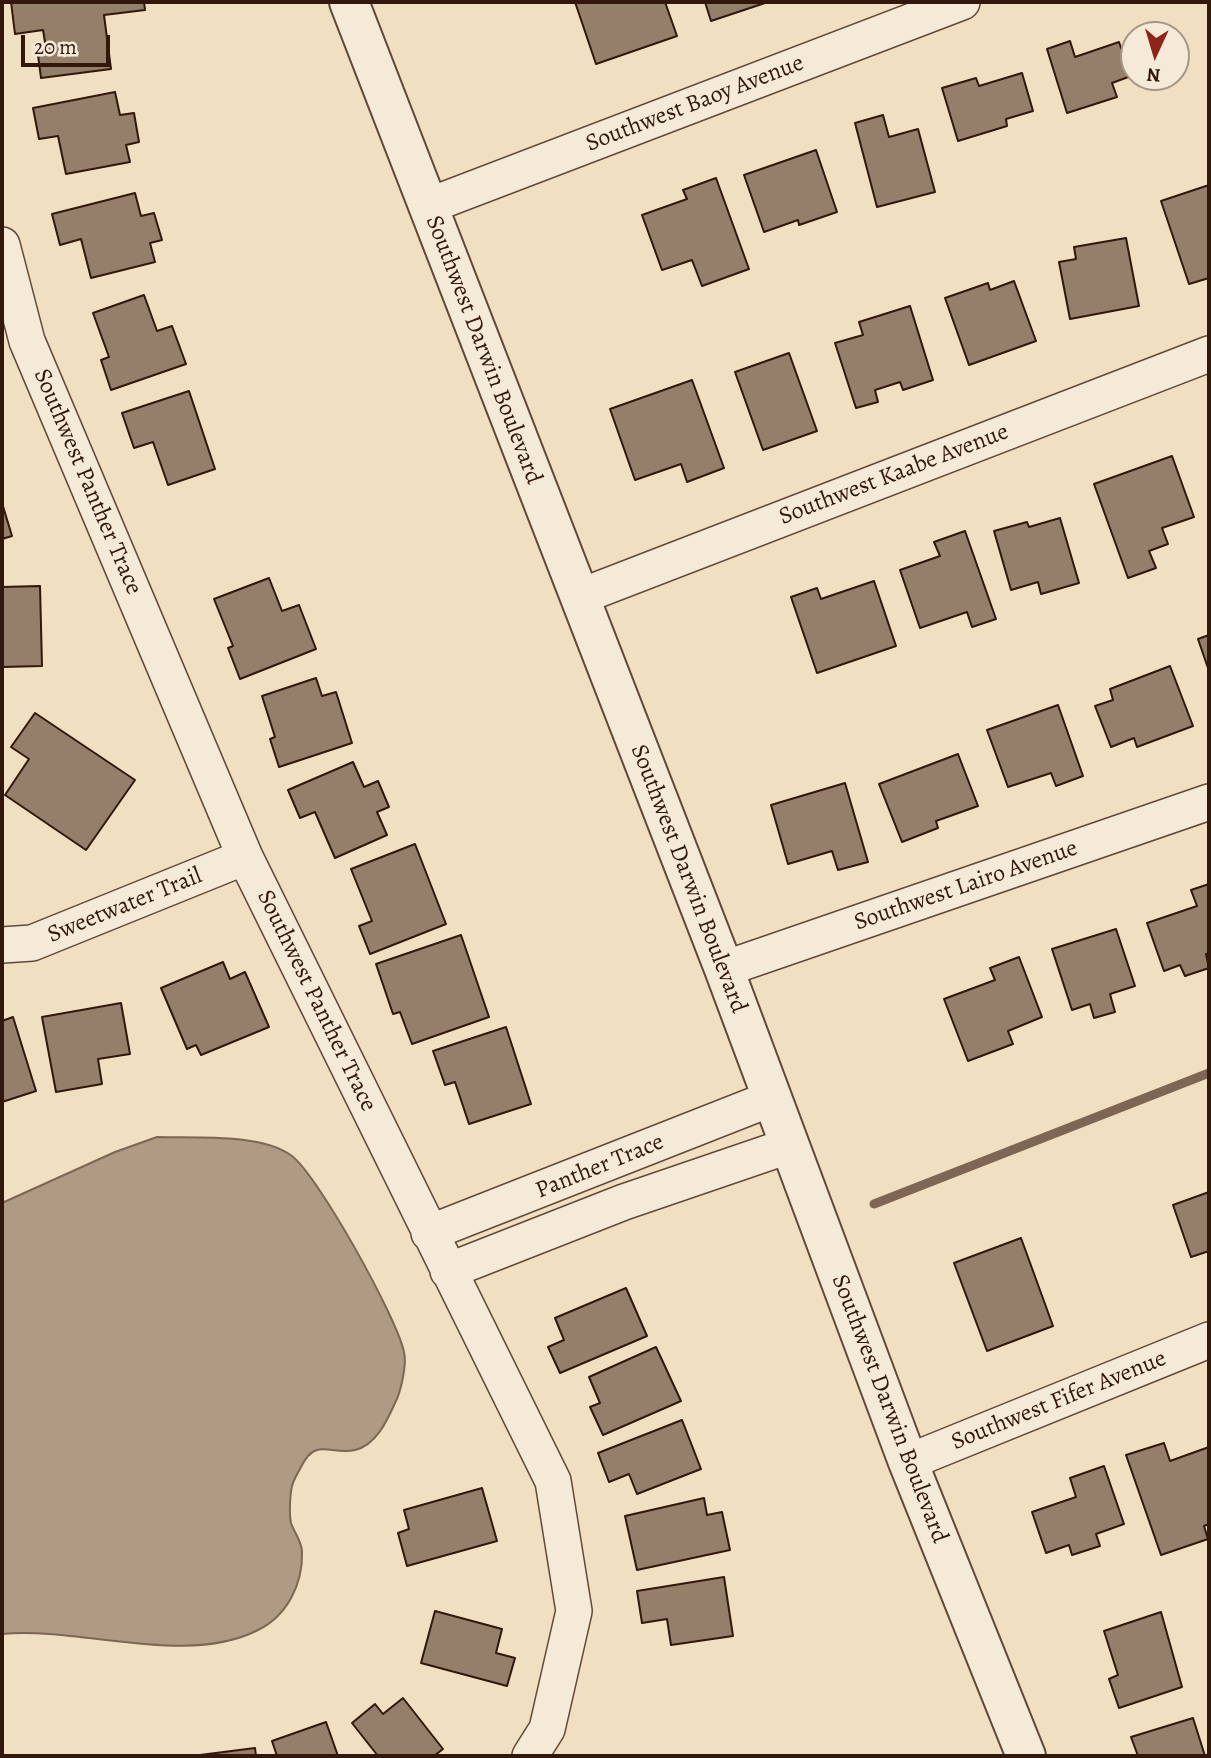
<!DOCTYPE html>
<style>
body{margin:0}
#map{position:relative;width:1211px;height:1758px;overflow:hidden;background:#f0dfc1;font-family:Alegreya,serif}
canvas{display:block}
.frame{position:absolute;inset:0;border:4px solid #31170c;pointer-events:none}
.north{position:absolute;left:1120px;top:21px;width:70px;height:70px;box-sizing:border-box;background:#f5ead7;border:2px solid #a79686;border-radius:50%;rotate:184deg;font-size:19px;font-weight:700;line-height:28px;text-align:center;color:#31170c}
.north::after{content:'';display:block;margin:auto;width:24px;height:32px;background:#8f2418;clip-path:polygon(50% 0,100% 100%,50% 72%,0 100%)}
.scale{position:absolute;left:21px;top:35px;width:89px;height:32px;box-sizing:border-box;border:4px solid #31170c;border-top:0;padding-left:9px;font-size:21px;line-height:24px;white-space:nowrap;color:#31170c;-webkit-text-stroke:5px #f5ead7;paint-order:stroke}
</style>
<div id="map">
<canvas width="1211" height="1758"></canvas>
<div class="frame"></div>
<div class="north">N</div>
<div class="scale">20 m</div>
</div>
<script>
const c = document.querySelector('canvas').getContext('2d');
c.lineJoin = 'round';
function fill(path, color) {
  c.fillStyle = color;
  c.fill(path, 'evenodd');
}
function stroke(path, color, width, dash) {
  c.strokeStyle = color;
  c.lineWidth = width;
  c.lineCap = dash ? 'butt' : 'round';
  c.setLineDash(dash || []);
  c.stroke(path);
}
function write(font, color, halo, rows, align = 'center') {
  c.font = font + ' Alegreya,serif';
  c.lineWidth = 6;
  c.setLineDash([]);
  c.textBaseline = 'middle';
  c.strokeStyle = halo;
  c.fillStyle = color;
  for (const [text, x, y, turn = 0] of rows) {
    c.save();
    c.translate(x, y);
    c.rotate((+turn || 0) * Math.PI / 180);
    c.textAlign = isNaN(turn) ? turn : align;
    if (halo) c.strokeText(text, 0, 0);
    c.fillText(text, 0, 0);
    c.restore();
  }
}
const water = new Path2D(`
 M157 1137C194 1138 262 1133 292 1156 319 1177 397 1318 404 1352 407 1364 401 1392 395 1403 387 1421 376 1445 355 1450 331 1456 316 1436 301 1467 298 1473 294 1479 292 1486 290 1495 289 1514 291 1523 294 1532 302 1542 302 1552 303 1584 287 1616 258 1630 186 1667 79 1626 2 1634V1203L115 1152Z`);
const stream = new Path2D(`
 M874 1204 1209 1073`);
const building = new Path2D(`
 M11 2H144L145 10 104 15 111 69 41 78 38 55 47 54 43 30 15 34Z
 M575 2H665L677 36 596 64Z
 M705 2H768L711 21Z
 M1070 41 1075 57 1119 42 1131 76 1112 83 1117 97 1067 113 1047 49Z
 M1022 73 1033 111 1006 119 1007 126 958 141 942 88 976 78 979 86Z
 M115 92 120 115 134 113 139 142 126 145 130 162 66 174 58 136 39 139 33 108Z
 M883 115 889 137 918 129 935 192 877 207 855 123Z
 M816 150 837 212 799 225 798 220 764 232 744 175Z
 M716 178 749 269 702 286 692 260 662 270 642 215 687 199 683 190Z
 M1209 185V278L1189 284 1161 201Z
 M135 193 141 216 154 213 162 240 150 243 155 262 91 278 81 239 60 245 52 214Z
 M1126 238 1139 306 1070 319 1059 262 1076 259 1074 247Z
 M1014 281 1036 341 969 365 945 298 988 283 990 290Z
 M144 295 157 331 172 326 186 364 111 390 101 360 109 357 93 313Z
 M910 306 933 380 903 390 900 382 875 390 878 402 856 408 835 343 863 335 859 322Z
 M789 353 817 431 763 450 735 372Z
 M692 380 724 468 687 482 681 464 635 480 610 409Z
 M189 391 215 469 168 485 153 442 134 448 122 413Z
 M1172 456 1194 517 1162 528 1168 544 1149 551 1156 568 1128 578 1094 484Z
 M2 503 12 536 2 539Z
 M1060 518 1079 583 1041 594 1038 582 1011 590 994 531 1027 522 1029 527Z
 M965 531 996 619 972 627 967 612 920 628 900 570 940 556 934 542Z
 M269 578 282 611 299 605 316 649 240 679 228 648 233 646 214 599Z
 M874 581 896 646 817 673 791 597 817 588 821 599Z
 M40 586 42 666 2 667V587Z
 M1209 635V671L1198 639Z
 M1170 666 1193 726 1137 747 1134 738 1111 747 1095 706 1113 700 1110 689Z
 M316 678 322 696 336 692 352 743 279 767 270 739 275 737 262 696Z
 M1058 705 1083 776 1056 786 1051 773 1008 787 987 730Z
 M35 713 135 780 86 850 5 795 29 759 11 747Z
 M958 754 978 806 936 821 938 828 902 842 879 784Z
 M353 762 364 787 378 781 389 807 377 812 387 835 335 858 315 812 300 818 288 790Z
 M845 783 868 862 838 870 832 851 788 864 771 805Z
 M415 844 446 924 370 954 359 926 372 921 351 869Z
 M1209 884V953L1206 954 1209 968 1185 976 1180 965 1164 971 1147 923 1197 906 1191 890Z
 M1116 929 1135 986 1110 994 1115 1012 1094 1018 1090 1004 1072 1010 1052 949Z
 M461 935 489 1017 412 1044 400 1012 393 1014 376 964Z
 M1019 957 1042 1017 1008 1031 1013 1044 968 1061 944 999 995 980 990 968Z
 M223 962 230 979 245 972 269 1027 201 1055 196 1045 187 1049 161 988Z
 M121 1003 130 1054 98 1059 102 1084 56 1092 42 1017Z
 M13 1017 36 1091 2 1102V1021Z
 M506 1027 531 1104 469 1124 455 1082 445 1085 433 1051Z
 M1209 1192V1251L1191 1257 1173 1205Z
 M1021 1238 1053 1326 987 1351 954 1263Z
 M626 1288 647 1336 560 1373 548 1347 564 1340 555 1318Z
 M656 1347 681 1401 603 1435 590 1407 600 1403 589 1377Z
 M682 1420 701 1469 637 1494 629 1474 609 1482 598 1453Z
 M1164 1443 1170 1461 1209 1447V1524L1204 1526 1208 1539 1161 1555 1126 1455Z
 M1104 1466 1124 1524 1096 1534 1100 1546 1072 1555 1069 1545 1046 1553 1032 1512 1076 1497 1070 1478Z
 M482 1488 497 1541 407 1566 398 1533 409 1529 404 1510Z
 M704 1498 707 1515 722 1512 730 1550 637 1570 625 1516Z
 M724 1577 733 1636 671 1645 667 1619 642 1623 637 1591Z
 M435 1611 502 1629 496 1653 515 1658 507 1686 421 1663Z
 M1161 1612 1182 1687 1119 1708 1109 1679 1118 1675 1104 1631Z
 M403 1698 443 1749 434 1756H378L352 1723 375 1704 383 1714Z
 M1193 1718 1205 1756H1138L1131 1737Z
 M326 1722 338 1756H277L272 1741Z
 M255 1748 256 1756H200V1755Z`);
const minor = new Path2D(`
 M428 206 962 2
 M2 245 27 341 245 857 553 1481 574 1611 547 1729 530 1756
 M579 597 1209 354
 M2 945 32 943 245 857
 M724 969 1209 802
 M429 1233 770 1099
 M448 1271 624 1202 788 1146
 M908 1462 1209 1340`);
const tertiary = new Path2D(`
 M349 2 724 969 908 1462 1026 1756`);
const streetNames = [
 ["Southwest Baoy Avenue",695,104,-21],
 ["Southwest Darwin Boulevard",483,350,69],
 ["Southwest Kaabe Avenue",894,475,-21],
 ["Southwest Panther Trace",87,482,67],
 ["Southwest Darwin Boulevard",688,879,69],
 ["Southwest Lairo Avenue",966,886,-19],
 ["Sweetwater Trail",125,906,-22],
 ["Southwest Panther Trace",316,1001,64],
 ["Panther Trace",600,1167,-22],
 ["Southwest Fifer Avenue",1059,1401,-22],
 ["Southwest Darwin Boulevard",889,1409,69]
];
fill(water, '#af9b83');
stroke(water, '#7d6653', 2);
stroke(stream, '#7d6653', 9);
fill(building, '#947f6a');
stroke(building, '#31170c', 2);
stroke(minor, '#614939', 38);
stroke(tertiary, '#614939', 42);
stroke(minor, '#f5ead7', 35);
stroke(tertiary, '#f5ead7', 38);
write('24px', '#31170c', '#f5ead7', streetNames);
</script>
